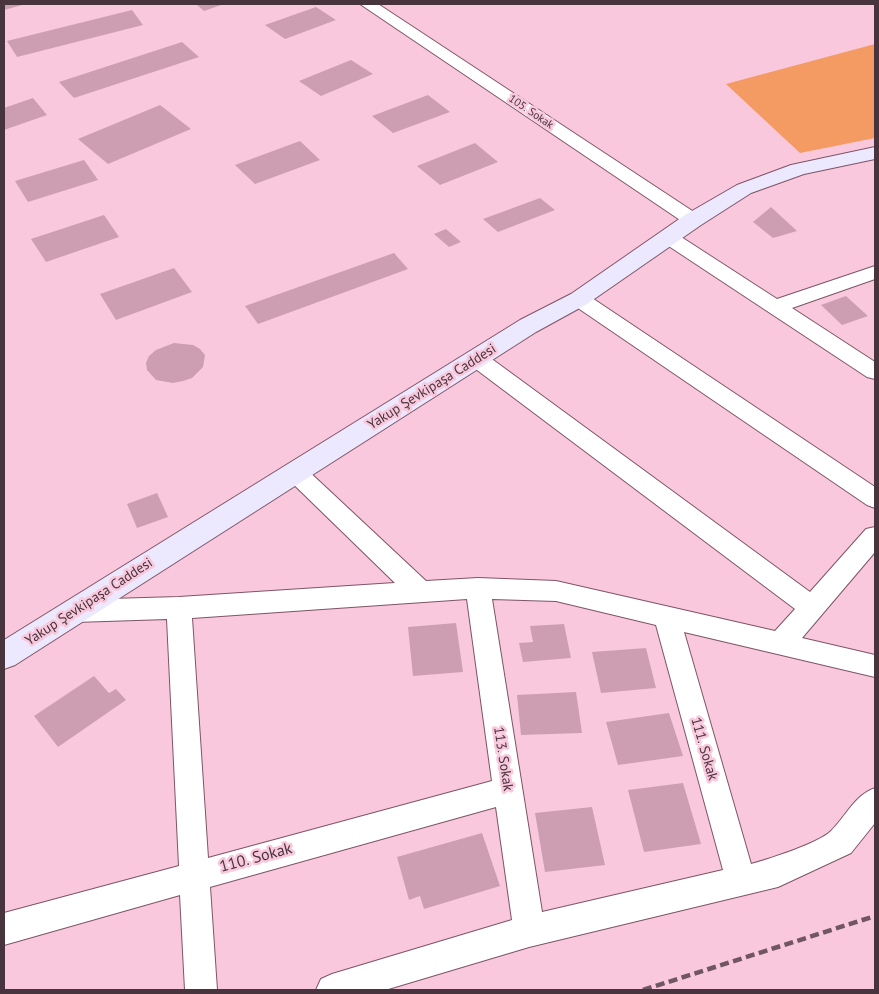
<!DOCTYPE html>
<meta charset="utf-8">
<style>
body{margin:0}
#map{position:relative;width:879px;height:994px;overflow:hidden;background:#f9c8dc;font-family:"PT Sans",sans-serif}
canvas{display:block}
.frame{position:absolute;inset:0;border:5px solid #47343c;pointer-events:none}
</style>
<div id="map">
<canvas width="879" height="994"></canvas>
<div class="frame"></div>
</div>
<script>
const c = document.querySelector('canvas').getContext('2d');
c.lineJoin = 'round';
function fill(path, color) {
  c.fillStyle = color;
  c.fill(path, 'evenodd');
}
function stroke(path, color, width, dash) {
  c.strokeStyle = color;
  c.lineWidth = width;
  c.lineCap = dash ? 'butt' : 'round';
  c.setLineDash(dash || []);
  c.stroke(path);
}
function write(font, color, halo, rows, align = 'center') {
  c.font = font + ' "PT Sans",sans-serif';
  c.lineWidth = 5;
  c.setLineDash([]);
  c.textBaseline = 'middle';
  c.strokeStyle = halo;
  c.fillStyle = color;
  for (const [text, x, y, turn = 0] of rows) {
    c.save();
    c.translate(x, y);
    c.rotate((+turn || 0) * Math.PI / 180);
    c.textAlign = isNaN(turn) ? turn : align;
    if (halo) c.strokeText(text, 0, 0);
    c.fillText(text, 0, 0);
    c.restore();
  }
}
const green = new Path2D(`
 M875 44V138L800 153 726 84Z`);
const building = new Path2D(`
 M4 4H26L4 10Z
 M196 4H224L204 11Z
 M316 7 336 20 285 39 265 25Z
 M132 10 143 25 17 57 7 41Z
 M182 42 199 57 74 98 59 82Z
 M351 60 373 74 321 96 299 81Z
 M428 95 450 112 393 133 372 116Z
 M33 98 47 115 4 130V108Z
 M160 105 191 129 108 164 78 139Z
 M300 141 320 160 255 184 235 165Z
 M475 143 498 162 440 185 417 166Z
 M84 160 98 180 28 202 15 181Z
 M540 198 555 210 498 232 483 219Z
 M771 207 797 231 773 238 753 222Z
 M104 215 119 237 46 262 31 239Z
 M446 229 461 242 449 247 434 234Z
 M394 253 408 269 258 324 245 306Z
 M174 268 192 292 116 320 100 294Z
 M846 296 868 316 842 325 821 305Z
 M174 343 193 345 200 349 205 355 203 367 192 378 183 381 173 383 156 380 147 370 146 363 149 356 156 350Z
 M157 493 168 517 137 528 127 504Z
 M456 623 463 672 413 676 408 627Z
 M564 624 571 658 523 662 519 643 533 642 530 626Z
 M646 648 656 688 601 693 592 652Z
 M94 676 109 693 116 689 126 700 58 747 34 716Z
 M576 692 582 733 521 735 517 695Z
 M669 713 683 756 618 765 606 722Z
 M683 783 701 844 644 852 628 790Z
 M592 807 605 865 545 872 535 813Z
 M482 833 500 886 424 909 420 896 409 900 397 857Z`);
const minor = new Path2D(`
 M360 4H378L700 216 702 220 700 224H686Z
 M668 231 675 233 777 299 875 266V279L792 308 875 362V379L867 377 661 241 658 237 661 233Z
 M579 292 586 294 875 487V508L867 505 572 304 569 299 572 294Z
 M477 352 485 354 810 592 866 529 875 527V552L802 638 875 655V677L684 632 751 864C769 859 819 843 831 831 846 816 855 795 875 788V823L851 853 778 887 529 947 385 990H316L321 979 332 974 512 920 496 807 210 887 217 990H185L180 895 4 945V913L179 866 167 619 75 622 66 618 62 611 66 604 75 600 179 597 395 583 287 478 283 472 287 466 295 463 303 466 426 581 478 578 556 581 775 631 795 609 469 364 466 359 469 354ZM467 599 492 781 208 858 192 618ZM492 599 556 601 656 625 723 870 542 912Z`);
const secondary = new Path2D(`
 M875 147V159L804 174 751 193 701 225 587 304 536 332 15 665 4 669V640L520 320 571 294 685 215 737 185 791 165Z`);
const rail = new Path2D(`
 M643 990 875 916`);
const farStreetnames = [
 ["105. Sokak",531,112,34]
];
const streetNames = [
 ["Yakup Şevkipaşa Caddesi",432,387,-32],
 ["Yakup Şevkipaşa Caddesi",89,602,-33],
 ["111. Sokak",704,749,74],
 ["113. Sokak",503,759,81]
];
const nearStreetnames = [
 ["110. Sokak",256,858,-15]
];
fill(green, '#f39b63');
fill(building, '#cd9eb1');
stroke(minor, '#7e5466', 2);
stroke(secondary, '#7e5466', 2);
fill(minor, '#fff');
fill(secondary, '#ece8fe');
stroke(rail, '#705661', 4.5, [9, 4.5]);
write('11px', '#47343c', '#f9c8dc', farStreetnames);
write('14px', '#47343c', '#f9c8dc', streetNames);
write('16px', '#47343c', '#f9c8dc', nearStreetnames);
</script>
